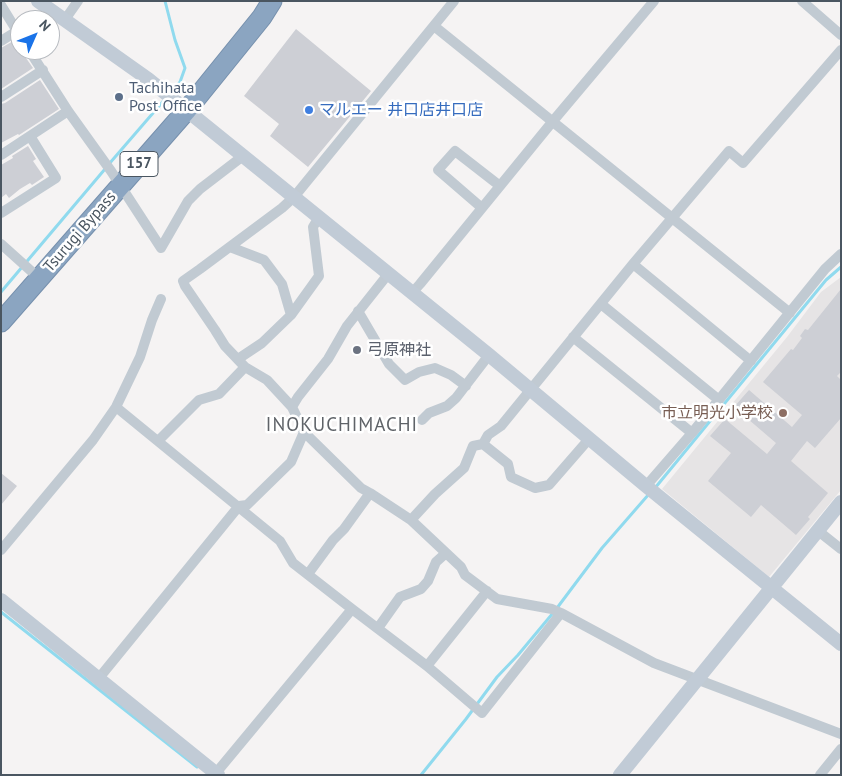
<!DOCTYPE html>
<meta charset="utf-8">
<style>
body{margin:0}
#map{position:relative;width:842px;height:776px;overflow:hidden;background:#f5f3f3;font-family:"PT Sans",sans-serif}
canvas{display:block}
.frame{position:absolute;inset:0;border:2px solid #4a5661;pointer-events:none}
.north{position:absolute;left:10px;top:10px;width:50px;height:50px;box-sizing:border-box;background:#fff;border:1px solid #b7bbc0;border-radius:50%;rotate:46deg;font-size:14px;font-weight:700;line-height:20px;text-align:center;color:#4a5661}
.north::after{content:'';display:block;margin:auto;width:18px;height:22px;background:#1a73e8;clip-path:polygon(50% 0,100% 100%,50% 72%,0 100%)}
</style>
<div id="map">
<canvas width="842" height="776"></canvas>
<div class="frame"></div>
<div class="north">N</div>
</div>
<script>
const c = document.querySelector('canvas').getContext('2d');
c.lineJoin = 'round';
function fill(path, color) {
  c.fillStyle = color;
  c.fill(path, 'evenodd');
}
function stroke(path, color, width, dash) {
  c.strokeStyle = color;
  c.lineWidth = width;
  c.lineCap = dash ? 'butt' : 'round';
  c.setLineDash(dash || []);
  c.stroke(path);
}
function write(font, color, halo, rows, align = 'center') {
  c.font = font + ' "PT Sans","Noto Sans JP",sans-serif';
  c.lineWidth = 5;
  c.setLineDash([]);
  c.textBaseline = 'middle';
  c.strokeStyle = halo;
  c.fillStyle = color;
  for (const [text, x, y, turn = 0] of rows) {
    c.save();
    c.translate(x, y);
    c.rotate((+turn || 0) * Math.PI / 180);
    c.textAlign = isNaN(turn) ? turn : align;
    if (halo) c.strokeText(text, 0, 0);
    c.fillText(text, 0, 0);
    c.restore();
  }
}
const education = new Path2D(`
 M841 277V490L769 577 662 489 787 337 821 292Z`);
const stream = new Path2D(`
 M165 1 175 40 185 68 180 82 171 92
 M109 164 166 98
 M1 292 105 169
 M655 488 826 280 841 267
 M557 608 602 548 649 494
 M1 612 197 767
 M421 775 466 719 497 677 518 655 553 613`);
const building = new Path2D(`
 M296 29 371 91 308 167 270 136 279 124 244 96Z
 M15 40 17 42 20 47V50H22L21 51 33 68 1 89V48Z
 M40 80 59 109 19 135 18 134 1 143V104L5 103Z
 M28 146 36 159 33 161 44 177 32 185 30 183 20 189 9 198 6 194 1 198V165L13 158 12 156Z
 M841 289V372L837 376 841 380V418L815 448 807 441 791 461 828 493 808 517 810 519 796 535 761 505 751 517 708 481 731 453 710 436 725 419 767 454 776 443 734 407 749 390 792 427 802 415 763 382 791 349 793 350 802 338 800 336 805 329 808 330Z
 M1 473 17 486 1 505Z`);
const street = new Path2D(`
 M454 1 294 197 282 208 200 269 183 281 185 286 215 330 225 346 245 367 267 380 292 407 304 432 361 488 370 493 411 520 461 567 465 575 497 599 552 609 561 613 654 663 841 734
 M802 1 841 35
 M1 5 20 36
 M64 21 78 1
 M434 26 790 313
 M1 41 17 31
 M29 50 68 111 111 171 161 248 188 201 200 189 243 156
 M1 97 43 70
 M1 155 68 111
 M482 208 438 170 455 151 500 186
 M1 213 56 178 30 136
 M1 244 40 279
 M230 247 264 260 282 284 291 315
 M633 264 751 361
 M412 293 420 284 553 121 654 1
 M601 304 719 400
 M358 311 389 364 405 380 419 372 435 368 451 375 466 386
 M573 337 692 433
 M238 359 262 343 291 315 319 276 313 227 319 217
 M116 407 280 541 293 563 352 609 427 666 482 713 561 613
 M292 407 298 397 328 359 347 326 389 273
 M422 420 429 413 447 406 456 398 489 355
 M589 439 549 485 535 488 511 477 508 464 483 444 488 435 501 426 633 264 729 151 743 163 841 50
 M158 441 199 400 219 394 245 367
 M646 486 692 433 825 269 841 254
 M411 520 435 494 464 468 473 446 483 444
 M817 530 841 549
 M1 550 93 440 116 407 140 357 152 320 161 299
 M308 574 333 540 344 529 370 493
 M378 628 400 597 421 589 428 581 436 562 446 553
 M427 666 487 591
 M99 678 239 506 247 505 291 462 304 432
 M216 773 352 609
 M820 775 841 749`);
const secondary = new Path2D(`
 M38 1 148 79 489 355 646 486 841 644
 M1 600 218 775
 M620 775 841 502`);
const highway = new Path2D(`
 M1 322 186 111 262 17 272 1`);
const markers = [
 [119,97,5,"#5c6f8a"],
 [309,110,5,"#3f7fe0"],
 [357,350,5,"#6b7280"],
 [783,413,5,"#8d6e63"]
];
const shields = [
 [139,164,38]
];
const shieldNames = [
 ["157",139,164]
];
const serviceNames = [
 ["Tachihata",129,88],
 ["Post Office",129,106]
];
const shopNames = [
 ["マルエー 井口店井口店",319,110]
];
const streetNames = [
 ["Tsurugi Bypass",80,232,-49]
];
const worshipNames = [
 ["弓原神社",367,350]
];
const educationNames = [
 ["市立明光小学校",773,413]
];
const quarterNames = [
 ["INOKUCHIMACHI",342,426]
];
fill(education, '#e6e4e5');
stroke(stream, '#90daee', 3);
fill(building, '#cdcfd5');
stroke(highway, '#7690ad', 21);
stroke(street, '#c1cad2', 10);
stroke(secondary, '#c1cbd6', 14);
stroke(highway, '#8ba5c1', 19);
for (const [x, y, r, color] of markers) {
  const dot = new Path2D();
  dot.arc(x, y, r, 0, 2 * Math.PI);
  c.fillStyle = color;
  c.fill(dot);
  stroke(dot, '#fff', 2);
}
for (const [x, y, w] of shields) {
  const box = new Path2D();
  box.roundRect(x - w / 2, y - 12.5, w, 25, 4);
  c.fillStyle = '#fff';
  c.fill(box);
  stroke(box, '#4a5661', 1);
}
write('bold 15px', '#4a5661', null, shieldNames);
write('16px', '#4e5e75', '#fff', serviceNames, 'left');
write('16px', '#366cbe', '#fff', shopNames, 'left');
write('16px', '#4a5661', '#fff', streetNames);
write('16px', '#5b616d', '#fff', worshipNames, 'left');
write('16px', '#785e54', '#fff', educationNames, 'right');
c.letterSpacing = '1px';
write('19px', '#5f6368', '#fff', quarterNames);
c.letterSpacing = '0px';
</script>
